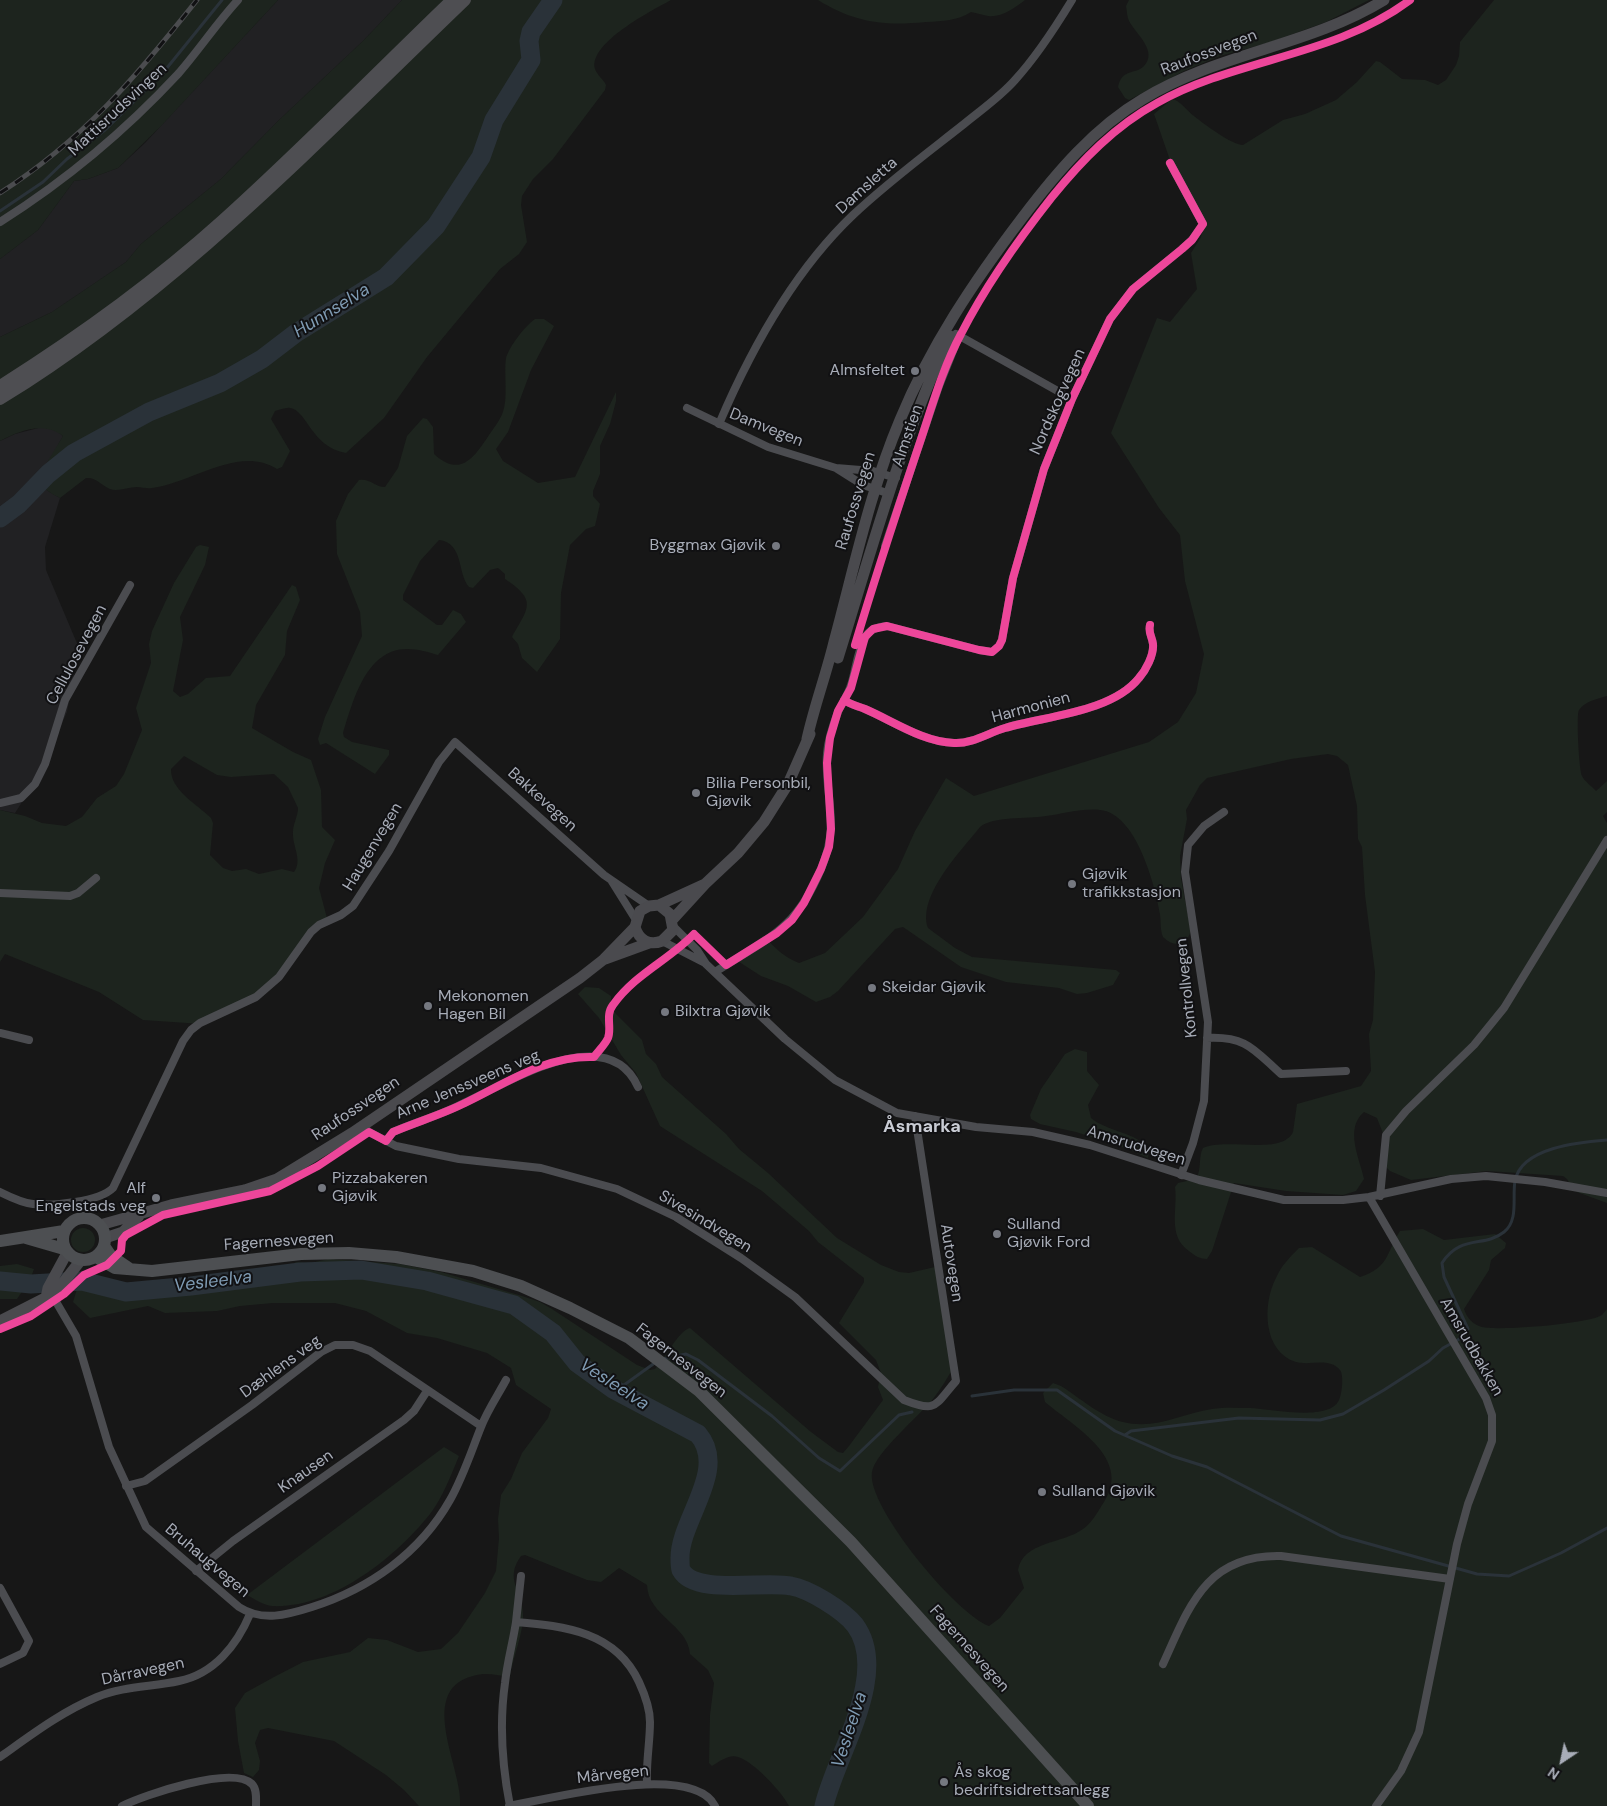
<!DOCTYPE html>
<meta charset="utf-8">
<style>
body{margin:0}
#map{position:relative;width:1607px;height:1806px;overflow:hidden;background:#171717;font-family:"DM Sans",sans-serif}
canvas{display:block}
.north{position:absolute;left:1537px;top:1736px;width:50px;height:50px;-webkit-text-stroke:4px #111113;paint-order:stroke;rotate:214deg;font-size:14px;font-weight:700;line-height:20px;text-align:center;color:#a8adb8}
.north::after{content:'';display:block;margin:auto;width:18px;height:22px;background:#a8adb8;clip-path:polygon(50% 0,100% 100%,50% 72%,0 100%)}
</style>
<div id="map">
<canvas width="1607" height="1806"></canvas>
<div class="north">N</div>
</div>
<script>
const c = document.querySelector('canvas').getContext('2d');
c.lineJoin = 'round';
function fill(path, color) {
  c.fillStyle = color;
  c.fill(path, 'evenodd');
}
function stroke(path, color, width, dash) {
  c.strokeStyle = color;
  c.lineWidth = width;
  c.lineCap = dash ? 'butt' : 'round';
  c.setLineDash(dash || []);
  c.stroke(path);
}
function write(font, color, halo, rows, align = 'center') {
  c.font = font + ' "DM Sans",sans-serif';
  c.lineWidth = 4;
  c.setLineDash([]);
  c.textBaseline = 'middle';
  c.strokeStyle = halo;
  c.fillStyle = color;
  for (const [text, x, y, turn = 0] of rows) {
    c.save();
    c.translate(x, y);
    c.rotate((+turn || 0) * Math.PI / 180);
    c.textAlign = isNaN(turn) ? turn : align;
    if (halo) c.strokeText(text, 0, 0);
    c.fillText(text, 0, 0);
    c.restore();
  }
}
const built = new Path2D(`
 M278 0H402L363 41 278 121 221 179 141 244 126 262 52 312 0 337V259L38 230 74 181 88 179 118 168 145 143Z
 M42 427 56 430 63 436 39 481 48 491 60 498 45 547 46 570 79 648 67 712 38 777 15 813 0 810V441L15 434Z`);
const green = new Path2D(`
 M0 0H278L162 125 118 168 88 179 74 181 38 230 0 259Z
 M402 0H671C653 10 588 43 595 69 597 75 604 80 606 85L605 90 553 159 533 179 522 196 521 205 527 242 519 254 500 269 427 357 384 418 346 453C311 447 307 410 290 408 286 407 280 410 275 411L271 419 290 451 282 467 277 469C238 445 193 483 152 488 147 489 142 487 137 487 128 487 118 492 110 489 101 485 96 477 86 478L60 498C51 493 39 488 39 476L63 436C43 421 20 431 0 441V337L52 312 126 262 141 244 221 179 278 121 363 41Z
 M818 0H1025C1015 8 1001 18 988 16 982 15 977 13 971 12 957 21 943 21 926 22 884 26 855 23 818 0Z
 M1129 0H1369L1326 22 1271 42 1220 56 1184 71 1129 100 1125 98 1118 87C1122 68 1135 75 1144 66 1158 51 1136 34 1129 21 1127 17 1127 11 1126 6Z
 M1494 0H1607V696C1597 699 1585 701 1579 710 1576 713 1579 771 1582 776 1585 782 1592 786 1596 791L1607 781V812L1603 816 1607 823V1203L1574 1191 1567 1179 1563 1176 1487 1171 1411 1180 1390 1171 1383 1164 1384 1136 1377 1118 1364 1112C1344 1129 1360 1159 1364 1179L1356 1191 1343 1195 1286 1191 1234 1183 1212 1251 1207 1259C1200 1259 1195 1256 1189 1251 1167 1236 1178 1209 1175 1187L1178 1183 1196 1179C1202 1169 1198 1157 1203 1148 1225 1137 1282 1156 1293 1132L1297 1104 1361 1086 1371 1071 1369 1034 1373 1020 1375 972 1365 895 1362 847 1358 839 1357 806 1348 765 1337 756 1328 754 1291 759 1207 778 1200 785 1186 810 1187 819 1180 856 1181 879 1191 931C1186 946 1174 948 1163 937 1160 930 1161 922 1160 914 1155 885 1136 813 1100 810 1083 808 1063 814 1046 816 1027 819 993 816 980 827 961 851 917 896 928 928L955 948 972 957 1116 970 1120 973 1113 985 1087 993 1077 994 1059 988 1006 982 961 967 903 927 895 929 838 991 830 997 816 1002 788 986 761 976 733 958 763 936C775 947 783 957 799 963L825 953 863 917 898 869 915 831 946 778 974 796 1149 742 1178 722 1196 693 1204 654 1185 581 1180 535 1159 508 1111 433 1157 318 1170 322 1197 289 1191 253 1201 237 1203 227 1171 163 1154 114 1172 99C1181 101 1187 111 1194 116 1204 124 1232 145 1243 145L1283 120 1305 114 1336 100 1357 82 1376 61 1380 62 1402 79 1425 80 1438 85 1446 80 1456 65 1459 56 1460 42Z
 M535 319H544L554 326 531 370 508 432 496 449 503 461 538 483 575 477 616 392V401L610 424 600 446V474L593 491V496L600 504 595 526 586 529 570 545 561 593 560 639 537 672 522 658 518 644 512 637C528 608 538 601 505 579V574L498 568 490 570 473 588 469 587C457 573 464 543 439 540L420 561 403 595V600L437 625H442L453 610 461 614 466 622 438 655C428 652 418 649 407 649 366 649 353 701 343 733L344 737 352 742 389 750V755L375 774 326 743 320 745 318 739 325 717 362 636 360 612 337 554 336 521 348 494 359 480C370 478 375 487 385 487L398 468 407 436 423 418 427 419 433 427 434 454C460 478 474 458 489 435 495 426 502 418 504 408 508 395 503 363 507 355 512 343 525 326 535 319Z
 M200 545 209 547 205 565 180 617 183 640 173 691 180 697 188 694 206 678 230 676 292 585 296 587 300 600 287 631 285 655 256 705 252 728 293 752 311 760 321 790 322 827 335 840 325 863 319 888 327 918 314 928 280 980 202 1024 143 1020 99 992 5 954 0 962V810L25 816 42 823 66 826 82 817 97 798 116 786 124 774 142 730 136 708 151 663 149 644 152 631 174 583 196 547ZM184 756 217 775 231 777 274 774 288 787 298 808C298 816 293 824 293 832 292 846 303 860 294 872L282 869 259 874 246 869 232 871 223 868 210 855 213 823 211 818C198 805 170 790 171 769Z
 M585 987 599 988 611 996V1006L616 1014 642 1040 646 1054 656 1064 662 1077 726 1134 739 1149 768 1173 837 1238 881 1265 899 1272 909 1273 935 1267 954 1367C947 1378 941 1389 933 1399 920 1415 875 1453 872 1472 866 1506 957 1615 989 1626L1000 1618 1024 1588 1018 1570C1023 1541 1063 1544 1083 1529 1092 1523 1098 1511 1104 1502 1133 1458 1073 1426 1045 1402L1043 1393 1053 1383 1061 1386C1080 1398 1101 1417 1123 1422 1155 1430 1181 1414 1212 1409 1224 1407 1238 1408 1250 1408 1271 1409 1329 1422 1339 1400 1342 1394 1344 1375 1340 1370 1329 1357 1310 1366 1296 1362 1263 1352 1262 1304 1276 1278 1281 1266 1290 1257 1299 1248L1312 1247 1360 1277C1389 1268 1386 1253 1400 1231L1423 1229 1444 1240 1495 1234 1506 1243 1505 1248 1491 1260 1489 1270 1464 1309C1467 1318 1472 1324 1482 1327 1499 1331 1588 1324 1602 1315 1602 1315 1607 1309 1607 1309V1806H789C782 1792 753 1761 738 1757 729 1754 719 1762 712 1766L709 1763 710 1715 714 1683 708 1670 690 1654C688 1625 648 1616 647 1585L619 1568 601 1582 587 1580 525 1555 521 1556C504 1580 522 1589 523 1614 524 1631 513 1658 510 1676 498 1677 489 1671 473 1676 415 1691 464 1771 460 1806H419L404 1790 386 1775 334 1741 268 1728 260 1730 255 1743 260 1761 259 1770 253 1777 244 1773 238 1741 235 1708 245 1693 274 1677 303 1662 350 1652 368 1638 387 1640 418 1652 441 1649 458 1633 485 1593 496 1571 499 1538 498 1519 501 1495 511 1479 522 1453 548 1418 551 1409 516 1385 511 1368 487 1353 437 1338 407 1333 366 1311 335 1303H273L240 1306 217 1311 165 1313 148 1306 90 1318 73 1302 77 1289 80 1287 108 1294 216 1291 268 1284 296 1262 310 1263 329 1259 400 1264 441 1272 522 1296 540 1302 552 1309 637 1365 650 1370 655 1369C664 1360 679 1330 690 1328L811 1432 838 1452 843 1453 849 1446 883 1400 878 1387 881 1373 876 1360 839 1323 864 1282V1278L818 1242 809 1231 762 1191 660 1126 636 1073 621 1055 599 1018 578 994Z
 M1075 1049 1087 1052V1071L1099 1085 1088 1105 1091 1118C1108 1132 1136 1132 1149 1149L1148 1158 1125 1148 1076 1132 1040 1124 1031 1119 1030 1115 1041 1089 1065 1054Z
 M71 1240a12 12 0 1 1 24 0a12 12 0 1 1-24 0Z
 M17 1264 34 1269 30 1280 17 1299H0V1266Z
 M444 1447 459 1456C451 1475 443 1497 430 1514 395 1558 331 1609 272 1606 264 1605 254 1599 247 1595Z`);
const stream = new Path2D(`
 M0 211 43 182 67 159 105 130 162 74 222 0
 M663 1359 686 1354 698 1360 772 1416 819 1458 840 1471 899 1415 912 1412
 M617 1390 656 1362
 M972 1396 1014 1390H1057L1115 1431 1172 1456 1207 1467 1341 1536 1477 1574 1509 1576 1561 1553 1607 1528
 M1125 1435 1131 1431 1239 1418 1320 1420 1343 1414 1384 1390 1429 1361 1443 1348 1463 1337 1468 1329 1444 1277 1442 1263C1461 1234 1484 1248 1504 1232 1519 1220 1512 1197 1515 1181 1521 1147 1581 1142 1607 1140`);
const river = new Path2D(`
 M0 518 19 504 48 474 74 453 149 412 220 383 262 359 296 333 386 277 436 226 481 157 494 120 531 60 529 41 531 32 553 0
 M0 1281 31 1284 82 1281 126 1292 191 1286 300 1272 361 1270 427 1281 514 1305 553 1333 577 1363 613 1389 698 1434C729 1470 679 1520 680 1559 680 1563 680 1567 681 1570 695 1596 766 1580 791 1586 809 1589 843 1610 855 1625 891 1674 835 1756 824 1806`);
const minor = new Path2D(`
 M0 222C65 181 125 131 178 74 199 50 216 24 238 0
 M956 334 1072 399
 M687 408 768 447 836 468 863 485 890 494
 M719 424C751 349 793 272 853 215 888 182 926 154 964 124 981 110 1000 97 1015 80 1037 56 1055 28 1072 0
 M836 468 873 471 896 478
 M885 546 939 386 959 336
 M844 700C851 705 858 706 865 709 893 721 923 742 954 743 972 744 988 733 1005 728 1044 716 1111 713 1139 678 1146 670 1154 655 1153 644 1152 636 1148 633 1150 625
 M0 803 21 798 35 784 45 764 65 700 130 585
 M611 880 636 920
 M0 893 70 896 78 893 96 878
 M673 926 697 950 706 964 785 1039 835 1080 897 1113 976 1127 1033 1132 1090 1145 1199 1180 1284 1200H1343L1369 1197 1451 1179 1486 1176 1545 1182 1607 1193
 M662 941 705 963
 M715 972C768 938 796 930 821 869 841 823 824 796 827 753 828 740 833 725 838 712 842 703 848 695 851 685 856 670 857 651 865 638 869 629 878 627 887 626L979 650 992 652 999 646 1002 640 1013 578 1044 469 1072 399 1110 319 1133 289 1182 249 1192 240 1203 224 1170 163
 M0 1033 29 1040
 M1207 1038C1247 1036 1254 1050 1281 1074L1346 1071
 M362 1125 369 1132 396 1146 459 1159 541 1168 617 1189 676 1217 741 1258 795 1297 904 1400C937 1413 934 1406 956 1381L915 1116
 M386 1141 393 1132C416 1122 441 1115 464 1103 507 1083 608 1019 638 1087
 M1181 1175 1193 1143 1204 1101 1208 1022 1185 872 1188 845 1204 826 1224 812
 M0 1192C10 1197 23 1203 33 1204 53 1206 99 1202 113 1188L183 1041 191 1030 200 1023 256 997 279 977 311 932 319 925 341 915 353 906 389 851 439 762 455 742 604 875 649 906
 M1380 1196 1386 1135 1406 1111 1474 1045 1504 1008 1607 840
 M1369 1197 1486 1398 1492 1415V1441L1468 1504 1457 1544 1419 1732 1401 1771 1376 1806
 M46 1298 55 1300 76 1336 109 1447 146 1527 239 1607C262 1622 287 1615 312 1607 369 1589 420 1553 450 1500 463 1477 471 1452 481 1427 487 1411 498 1395 506 1380
 M126 1486 145 1481 252 1405 321 1352 335 1345H353L370 1351 481 1426
 M196 1571 233 1541 404 1420 414 1411 427 1391
 M0 1588 29 1641 23 1653 0 1664
 M516 1622 521 1576
 M1163 1664C1189 1607 1206 1554 1281 1556L1450 1579
 M0 1757C31 1735 61 1712 97 1697 123 1686 152 1687 179 1681 214 1674 237 1645 250 1614
 M122 1806C144 1795 232 1765 252 1784 257 1789 256 1799 256 1806
 M509 1806C549 1799 692 1761 715 1806
 M510 1806C502 1765 499 1725 505 1683 507 1663 513 1642 516 1622 565 1626 616 1632 639 1682 645 1695 650 1708 650 1722 650 1742 646 1762 647 1783`);
const secondary = new Path2D(`
 M838 658C871 552 902 436 950 336
 M807 739C814 707 826 675 834 642 854 568 870 491 900 420 930 347 974 281 1022 218 1056 173 1094 128 1143 99 1218 53 1309 46 1384 0
 M659 905 670 914 673 930 662 941C649 946 639 940 635 927L640 911 649 906 659 905 705 884
 M673 919 705 884 738 853 764 822 788 784 810 734
 M605 959 649 943
 M100 1225 171 1205 245 1190 277 1179 352 1133 580 978 603 960 635 927
 M105 1238 123 1232 139 1216
 M46 1298 48 1288 67 1253
 M0 1321 55 1293 81 1260`);
const primary = new Path2D(`
 M63 1239a21 21 0 1 1 42 0a21 21 0 1 1-42 0Z
 M26 1238 64 1249
 M0 1241 64 1231
 M104 1246 111 1256 130 1269
 M96 1257 115 1268 152 1271 301 1254 349 1253 396 1257 473 1271 521 1286 570 1308 629 1338 699 1391 851 1542 1088 1806`);
const trunk = new Path2D(`
 M0 386C78 337 153 283 222 221 301 150 375 74 452 0
 M0 399C176 291 317 142 465 0`);
const rail = new Path2D(`
 M0 193C84 139 136 77 197 0`);
const cycleway = new Path2D(`
 M855 645C874 581 895 517 916 454 930 414 941 371 961 334 986 285 1018 240 1052 197 1082 160 1115 126 1157 103 1237 58 1334 57 1410 0
 M844 700C851 705 858 706 865 709 893 721 923 742 954 743 972 744 988 733 1005 728 1044 716 1111 713 1139 678 1146 670 1154 655 1153 644 1152 636 1148 633 1150 625
 M0 1329 31 1316 64 1294 84 1275 107 1265 121 1251 122 1240 126 1235 163 1215 270 1191 318 1166 369 1132 386 1141 393 1132C416 1122 441 1115 465 1103 505 1084 546 1055 594 1057 598 1051 605 1045 608 1038 612 1028 605 1015 613 1005 635 974 669 960 694 934L726 965 777 933 792 920 804 903 821 869 829 847 831 829 827 763 830 738 838 711 851 688 865 637 873 629 887 626 979 650 992 652 999 646 1002 640 1013 578 1044 469 1072 399 1110 319 1133 289 1182 249 1192 240 1203 224 1170 163`);
const markers = [
 [915,371,5,"#757880"],
 [776,546,5,"#757880"],
 [696,793,5,"#757880"],
 [1072,884,5,"#757880"],
 [872,988,5,"#757880"],
 [428,1006,5,"#757880"],
 [665,1012,5,"#757880"],
 [322,1188,5,"#757880"],
 [156,1198,5,"#757880"],
 [997,1234,5,"#757880"],
 [1042,1492,5,"#757880"],
 [944,1782,5,"#757880"]
];
const streetNames = [
 ["Raufossvegen",1209,53,-21],
 ["Mattisrudsvingen",118,110,-43],
 ["Damsletta",867,186,-42],
 ["Nordskogvegen",1058,402,-66],
 ["Damvegen",766,428,22],
 ["Almstien",908,436,-71],
 ["Raufossvegen",856,501,-73],
 ["Cellulosevegen",77,655,-62],
 ["Harmonien",1031,708,-15],
 ["Bakkevegen",542,800,42],
 ["Haugenvegen",373,847,-59],
 ["Kontrollvegen",1187,988,-96],
 ["Arne Jenssveens veg",468,1085,-23],
 ["Raufossvegen",356,1109,-34],
 ["Amsrudvegen",1136,1146,17],
 ["Sivesindvegen",705,1222,31],
 ["Fagernesvegen",279,1242,-4],
 ["Autovegen",951,1263,81],
 ["Amsrudbakken",1471,1347,60],
 ["Fagernesvegen",681,1361,38],
 ["Dæhlens veg",281,1367,-36],
 ["Knausen",306,1472,-35],
 ["Bruhaugvegen",207,1561,40],
 ["Fagernesvegen",969,1649,48],
 ["Dårravegen",143,1672,-12],
 ["Mårvegen",613,1775,-6]
];
const poiNames = [
 ["Almsfeltet",905,371,"right"],
 ["Byggmax Gjøvik",766,546,"right"],
 ["Bilia Personbil,",706,784],
 ["Gjøvik",706,802],
 ["Gjøvik",1082,875],
 ["trafikkstasjon",1082,893],
 ["Skeidar Gjøvik",882,988],
 ["Mekonomen",438,997],
 ["Hagen Bil",438,1015],
 ["Bilxtra Gjøvik",675,1012],
 ["Pizzabakeren",332,1179],
 ["Gjøvik",332,1197],
 ["Alf",146,1189,"right"],
 ["Engelstads veg",146,1207,"right"],
 ["Sulland",1007,1225],
 ["Gjøvik Ford",1007,1243],
 ["Sulland Gjøvik",1052,1492],
 ["Ås skog",954,1773],
 ["bedriftsidrettsanlegg",954,1791]
];
const waterNames = [
 ["Hunnselva",332,311,-32],
 ["Vesleelva",213,1282,-7],
 ["Vesleelva",614,1385,33],
 ["Vesleelva",850,1730,-72]
];
const neighbourhoodNames = [
 ["Åsmarka",922,1127]
];
fill(built, '#212123');
fill(green, '#1d241e');
stroke(stream, '#2a3239', 3);
stroke(river, '#2a3239', 19);
stroke(minor, '#4b4c50', 8);
stroke(secondary, '#4a4a4e', 11);
stroke(primary, '#4d4f52', 12);
stroke(trunk, '#4e4e52', 12);
stroke(rail, '#4b4c4f', 5);
stroke(rail, '#111113', 3, [9]);
stroke(cycleway, '#ed469a', 8);
for (const [x, y, r, color] of markers) {
  const dot = new Path2D();
  dot.arc(x, y, r, 0, 2 * Math.PI);
  c.fillStyle = color;
  c.fill(dot);
  stroke(dot, '#111113', 2);
}
write('16px', '#a8adb8', '#111113', streetNames);
write('16px', '#a8adb8', '#111113', poiNames, 'left');
write('italic 18px', '#7f9bb3', '#111113', waterNames);
write('bold 18px', '#c9ccd4', '#111113', neighbourhoodNames);
</script>
